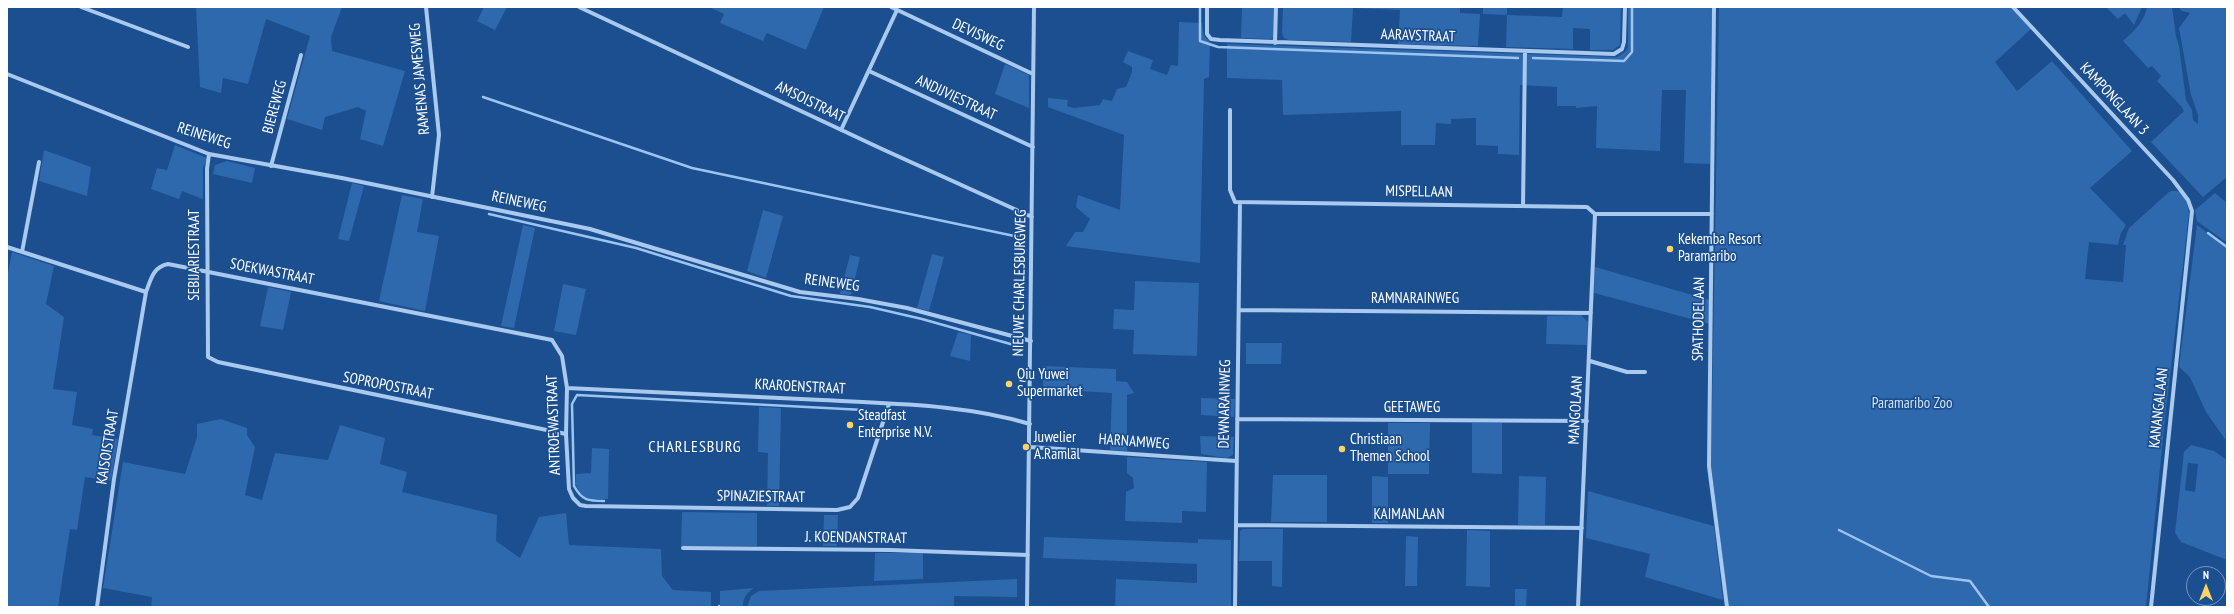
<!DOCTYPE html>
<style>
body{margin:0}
#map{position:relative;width:2234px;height:614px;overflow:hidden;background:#1b4f8f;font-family:"PT Sans Narrow",sans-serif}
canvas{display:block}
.frame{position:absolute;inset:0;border:8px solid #fff;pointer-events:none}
.north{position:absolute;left:2186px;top:566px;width:40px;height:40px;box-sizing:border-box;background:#1b4f8f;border:1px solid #7695bc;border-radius:50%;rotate:0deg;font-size:11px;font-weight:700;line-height:16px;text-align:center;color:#fff}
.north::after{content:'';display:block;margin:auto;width:14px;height:18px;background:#ffd166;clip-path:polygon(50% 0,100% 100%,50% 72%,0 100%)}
</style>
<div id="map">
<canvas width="2234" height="614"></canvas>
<div class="frame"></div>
<div class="north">N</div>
</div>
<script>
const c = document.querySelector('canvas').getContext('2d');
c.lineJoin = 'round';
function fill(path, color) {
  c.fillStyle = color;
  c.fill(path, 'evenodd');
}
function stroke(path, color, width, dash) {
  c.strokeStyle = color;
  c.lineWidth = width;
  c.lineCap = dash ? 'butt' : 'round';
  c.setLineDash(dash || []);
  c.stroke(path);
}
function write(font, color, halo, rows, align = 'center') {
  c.font = font + ' "PT Sans Narrow",sans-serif';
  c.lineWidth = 3.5;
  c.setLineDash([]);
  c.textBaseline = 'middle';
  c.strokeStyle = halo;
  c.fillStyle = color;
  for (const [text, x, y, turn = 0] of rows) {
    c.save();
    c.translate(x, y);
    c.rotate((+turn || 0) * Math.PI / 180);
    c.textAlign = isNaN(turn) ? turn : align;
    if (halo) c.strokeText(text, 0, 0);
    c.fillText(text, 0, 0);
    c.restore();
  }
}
const green = new Path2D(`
 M196 7H342L331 37 332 51 405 71 383 146 360 139 366 111 358 107 325 117 322 130 287 119 310 36 266 19 248 84 223 78 221 93 200 87Z
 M484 7H507L495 30 477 21Z
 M709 7H824L806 50 767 33 763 41 720 23 724 14Z
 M1242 7H1276L1274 38 1270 39 1241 38Z
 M1283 7H1460V13L1480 14 1478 46 1398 44 1400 10 1353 8 1351 42 1289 40 1284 38 1282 33Z
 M1483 7H1507V15L1562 17 1563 7H1621L1620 45 1613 50H1590V29L1573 28V49L1506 47 1507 15 1483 14Z
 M1628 7H1712L1710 164 1684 163 1686 90H1662L1660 151 1596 148 1597 106 1576 108V106H1557V87L1520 85 1519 155 1498 154V146L1476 145V118L1451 119V124L1436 123 1435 145H1401V111L1283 115 1282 80 1227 78V44L1617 57 1626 51 1628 47Z
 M1719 7H2011L2031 29 1995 62 2017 91 2052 61 2132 151 2090 188 2126 225 2121 233 2118 245 2089 242 2085 279 2123 282 2126 245H2123L2129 228 2169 192C2182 186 2188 202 2189 213L2165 418 2146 607H1729L1711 466Z
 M2106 7H2142L2134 25 2125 13 2118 19Z
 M2147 7H2172L2176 36 2179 46 2186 100 2192 110 2193 120 2198 124V115L2191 95 2179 28 2190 13 2182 11 2178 7H2227V177L2203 197 2151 142 2184 111 2181 106 2157 81 2161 76 2152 66 2148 68 2123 41C2134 31 2144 22 2147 7Z
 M1179 22 1202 23 1204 36 1210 42 1209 77 1204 79 1200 263 1066 246 1075 232H1083L1090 219 1076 207 1078 195 1120 210 1124 135 1048 107V98L1068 100 1067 106 1074 108 1100 105 1103 99 1112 101 1117 89 1126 87 1132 72V67L1123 62 1128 51 1153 60 1150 69 1167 75 1171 65 1178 66Z
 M1005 64 1029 75V108L995 94Z
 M175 145 207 158 203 168V199L182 191 179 199 151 189 157 168 167 170Z
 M44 150 91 167 87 196 39 181Z
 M227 161 255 168 252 183 213 174 215 165Z
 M352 183 364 186 349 241 338 239Z
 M2215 193 2227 203V243L2197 221 2195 210Z
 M402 195 423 199 417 232 439 236 425 311 379 301Z
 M763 210 783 216 766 278 747 271Z
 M523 225 535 228 514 328 501 326Z
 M2197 225 2227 247V442L2206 412 2190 377 2179 367Z
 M12 252 54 266 46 304 64 317 53 389 77 392 72 425 93 429 92 435 118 439 111 481 85 477 77 530 70 529 58 607H7V279Z
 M932 254 944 257 929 311 917 308Z
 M850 255 860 257 851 295 840 294Z
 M1595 267 1710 300V324L1594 293Z
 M1135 281 1199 283 1197 356 1133 354 1134 330 1113 329 1114 309 1134 310Z
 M563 284 586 289 576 335 554 331Z
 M268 287 291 292 283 330 260 326Z
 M1581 315 1588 322 1587 345 1546 344 1547 316Z
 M958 332 971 335 970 361 950 356Z
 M1246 343H1282L1281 364H1246Z
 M1043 366 1116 369V381L1127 382 1134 393 1127 395V451L1110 450 1112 393 1043 389Z
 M1201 398 1235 399 1234 417 1201 415Z
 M759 407 781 408 779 506H767L768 453 758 452Z
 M221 419 247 428V435L255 447 245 495 262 500 275 453 328 460 340 425 385 438 380 464 407 472 402 492 497 515 496 541 520 558 539 517 566 513 569 545 661 549 662 576 673 590 711 592V607H151L152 597 103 588 123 462 185 474 197 437V424Z
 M1388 423H1430L1429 474H1388Z
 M1472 423H1502V474L1472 473Z
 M1200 436 1234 437 1233 455 1226 458 1201 454Z
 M2191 445 2214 451 2227 460V560L2181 542 2175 533 2184 452ZM2188 463 2198 464 2195 492 2185 490Z
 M592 448 609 449 608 499H590L580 495 576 485V474L591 473Z
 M1127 457 1207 462 1206 512 1182 511V523L1125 521 1126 492 1134 488 1133 478 1127 473Z
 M1273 475H1327V522H1271Z
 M1372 476 1388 477V523H1372Z
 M1519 476 1546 477 1545 525H1518Z
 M1588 491 1714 526 1723 600 1645 577 1650 554 1586 538Z
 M682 512 757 513V546H681Z
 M824 515H838L837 546H823Z
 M1243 529H1283L1282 587 1272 586V561H1239L1240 531Z
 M1467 530 1490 531V587L1466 586Z
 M1406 536 1418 537 1417 586H1405Z
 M1044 537 1198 543V539L1231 540V607H1115L1116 579 1197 583V564L1043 558Z
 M875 553H923V579L874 581Z
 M1017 579V597L954 596V607H747L751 596 759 591Z
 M754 588C747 593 743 597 743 607H720V591Z
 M1515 589H1527L1526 607H1515Z`);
const stream = new Path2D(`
 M1200 7V41L1218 47 1518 58
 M1533 58 1624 61 1632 52V7
 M483 97 692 168 1019 237
 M489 214 636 248 791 296 870 307 922 319 1021 347
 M2208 233 2227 247
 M604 501C589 501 582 501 574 486L572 404 577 395 864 410
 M1839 530 1931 576 1970 581 1989 607
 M719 606V607`);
const minor = new Path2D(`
 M81 7 188 47
 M426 7 439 135 432 197
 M579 7 882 149 1032 217
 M891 7 1033 74
 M1207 7V34L1211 39 1220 40 1614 54 1622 49 1624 42 1625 7
 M1714 7 1709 466 1727 607
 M2013 7 2173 180 2188 200 2192 211 2151 607
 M1275 43 1276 7
 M869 71 1033 147
 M7 74 209 154 342 178 590 229 800 292 858 299 907 308 1031 341
 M1230 110V190L1235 202 1587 207 1595 214
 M841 130 897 10
 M209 154 207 169 208 357 218 362 566 434
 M271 166 301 55
 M1523 206 1525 51
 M1595 214H1712
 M7 247 146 292C151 279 153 267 168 264L552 340 562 356 567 388 566 434 569 489 573 498 580 505 586 506 837 510 850 507 858 498 889 404
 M22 252 39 162
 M1239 310 1591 313
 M1590 361 1627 372H1645
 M567 388C652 392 737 396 822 400 891 404 964 404 1030 424
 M1237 419 1587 421
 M1030 447 1236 461
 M1236 525 1582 528
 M683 548 890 550 1028 555
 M97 607 114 479 146 292
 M1027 607 1034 7
 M1235 607 1240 202
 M1578 607 1595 214`);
const markers = [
 [1670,249,4,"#ffd166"],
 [1009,384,4,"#ffd166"],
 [850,425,4,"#ffd166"],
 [1026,447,4,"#ffd166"],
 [1342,449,4,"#ffd166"]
];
const streetNames = [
 ["DEVISWEG",978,35,25],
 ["AARAVSTRAAT",1418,36,2],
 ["RAMENAS JAMESWEG",420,79,-95],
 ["ANDIJVIESTRAAT",956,98,25],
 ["KAMPONGLAAN 3",2114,99,47],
 ["AMSOISTRAAT",810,102,26],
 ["BIEREWEG",275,107,-75],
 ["REINEWEG",204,136,18],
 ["MISPELLAAN",1419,192,1],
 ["REINEWEG",519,202,12],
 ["SEBIJARIESTRAAT",195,255,-90],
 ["SOEKWASTRAAT",272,272,11],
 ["REINEWEG",832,283,8],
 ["NIEUWE CHARLESBURGWEG",1020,283,-89],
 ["RAMNARAINWEG",1415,299],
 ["SPATHODELAAN",1699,319,-89],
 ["SOPROPOSTRAAT",388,386,11],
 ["KRAROENSTRAAT",800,387,3],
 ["DEWNARAINWEG",1225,404,-89],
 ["GEETAWEG",1412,408],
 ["KANANGALAAN",2159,408,-84],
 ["MANGOLAAN",1576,410,-87],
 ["ANTROEWASTRAAT",554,425,-92],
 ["HARNAMWEG",1134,442,4],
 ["KAISOISTRAAT",108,447,-81],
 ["SPINAZIESTRAAT",761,497,1],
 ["KAIMANLAAN",1409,515],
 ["J. KOENDANSTRAAT",856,538,1]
];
const poiNames = [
 ["Kekemba Resort",1678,240],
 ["Paramaribo",1678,257],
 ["Qiu Yuwei",1017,375],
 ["Supermarket",1017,392],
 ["Steadfast",858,416],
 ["Enterprise N.V.",858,433],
 ["Juwelier",1034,438],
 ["A.Ramlal",1034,455],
 ["Christiaan",1350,440],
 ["Themen School",1350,457]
];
const parkNames = [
 ["Paramaribo Zoo",1912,404]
];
const neighbourhoodNames = [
 ["CHARLESBURG",695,447]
];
fill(green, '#2e69ad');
stroke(stream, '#9cc4f0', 2.5);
stroke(minor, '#a9c9ee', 4);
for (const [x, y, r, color] of markers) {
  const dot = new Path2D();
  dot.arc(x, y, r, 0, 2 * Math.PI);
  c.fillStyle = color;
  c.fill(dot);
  stroke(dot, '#1b4f8f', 1.5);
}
write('15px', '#fff', '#1b4f8f', streetNames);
write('15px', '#fff', '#1b4f8f', poiNames, 'left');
write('15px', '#cfe3fa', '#1b4f8f', parkNames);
c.letterSpacing = '1px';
write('16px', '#fff', '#1b4f8f', neighbourhoodNames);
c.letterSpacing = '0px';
</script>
